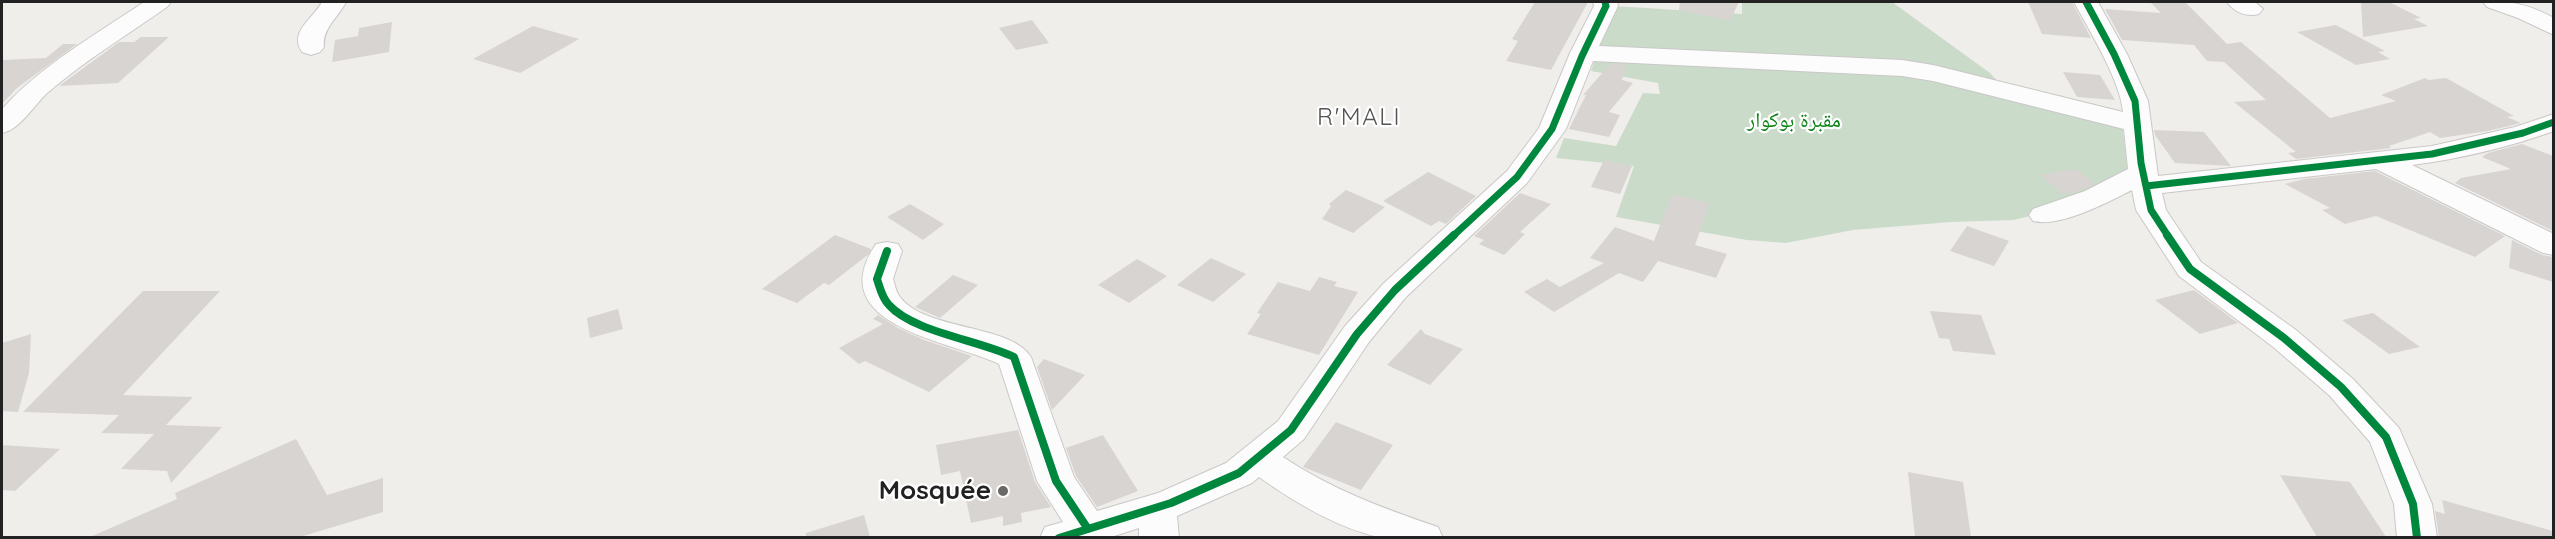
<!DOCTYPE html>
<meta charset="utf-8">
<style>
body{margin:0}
#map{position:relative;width:2555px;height:539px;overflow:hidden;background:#f0eeeb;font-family:Quicksand,sans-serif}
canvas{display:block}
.frame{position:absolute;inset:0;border:3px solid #222;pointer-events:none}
</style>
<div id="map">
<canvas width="2555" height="539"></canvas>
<div class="frame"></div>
</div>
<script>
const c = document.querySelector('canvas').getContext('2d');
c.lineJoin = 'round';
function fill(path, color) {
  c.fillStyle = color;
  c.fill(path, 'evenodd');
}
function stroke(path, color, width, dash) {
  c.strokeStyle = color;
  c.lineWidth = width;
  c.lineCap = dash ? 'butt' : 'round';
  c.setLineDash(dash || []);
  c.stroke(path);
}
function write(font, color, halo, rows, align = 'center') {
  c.font = font + ' Quicksand,"Noto Naskh Arabic",sans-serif';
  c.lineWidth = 4.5;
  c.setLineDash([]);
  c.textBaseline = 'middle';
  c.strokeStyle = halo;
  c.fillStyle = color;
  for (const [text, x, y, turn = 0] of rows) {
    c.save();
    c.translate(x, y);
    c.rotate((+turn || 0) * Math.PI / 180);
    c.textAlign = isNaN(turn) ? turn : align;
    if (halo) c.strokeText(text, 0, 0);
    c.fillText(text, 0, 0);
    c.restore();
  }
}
const cemetery = new Path2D(`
 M1742 2H1892L1990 73 2010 95 2122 122 2128 175 2051 211 2013 220 1951 222 1853 230 1786 243 1747 240 1616 217 1634 166 1556 158 1564 138 1616 146 1643 93 1660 94 1658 83 1591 71 1613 6 1742 14Z`);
const building = new Path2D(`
 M1535 2H1588L1551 70 1506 61 1518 41 1512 39Z
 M1680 2H1739L1730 21 1679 10Z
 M2028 2H2072L2091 38 2042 34Z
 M2150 2H2185L2227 44 2241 42 2330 118 2396 101 2381 95 2425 78 2429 80 2446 78 2514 116 2507 117 2521 123 2488 131 2440 138 2430 132 2389 146 2391 148 2296 159 2288 153 2296 152 2234 102 2266 100 2224 62 2207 61 2194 45 2122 40 2105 9 2161 13Z
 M2361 2H2389L2421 18 2414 19 2428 26 2363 37Z
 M1032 20 1049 43 1016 50 999 28Z
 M392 22 389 52 332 62 335 40 358 36 359 28Z
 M2336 25 2385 51 2378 52 2390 59 2356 65 2297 32Z
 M533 26 579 39 520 73 473 59Z
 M141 37H169L118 83 59 86 119 42H134Z
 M63 44H77L17 88 2 104V60L46 58Z
 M1610 64 1627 65 1622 80 1633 83 1609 112 1620 115 1609 137 1569 129 1586 95H1583Z
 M2063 72 2100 75 2115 100 2077 97Z
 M2154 130 2204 132 2231 166 2175 163 2155 135Z
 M2522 144 2553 156V231L2455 183 2461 178 2511 169 2482 157 2488 153Z
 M1604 160 1632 166 1620 194 1591 187Z
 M2076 169 2095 184 2078 191 2063 194 2040 175Z
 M2375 171 2505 236 2475 257 2376 216 2345 224 2322 210 2330 208 2285 184 2304 179Z
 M1428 172 1476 196 1446 224 1439 221 1431 226 1383 201Z
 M1346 190 1385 207 1353 233 1322 219 1331 206 1329 204Z
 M1520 193 1551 204 1520 232 1525 234 1504 255 1479 244 1484 240 1474 236Z
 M1672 194 1710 203 1695 245 1727 254 1716 278 1658 261 1643 282 1619 273 1554 312 1524 292 1547 279 1560 287 1604 263 1590 258 1615 227 1654 241Z
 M910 204 944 224 923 240 887 217Z
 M1967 226 2009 241 1994 266 1950 251Z
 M835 235 871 249 869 254 829 285 824 283 797 303 762 289Z
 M2512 240 2542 255 2553 257V282L2509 268Z
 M1211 258 1246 274 1213 302 1177 285Z
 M1137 259 1167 276 1129 303 1098 285Z
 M953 275 978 285 940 318 915 307Z
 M1319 277 1337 282 1334 286 1358 292 1319 355 1247 334 1261 314 1257 313 1278 282 1310 291Z
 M2194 290 2238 323 2200 334 2155 300Z
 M143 291H220L123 395 193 397 166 425 222 427 171 483 167 471 121 469 154 434 101 433 119 415 23 412Z
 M618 309 623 329 590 338 587 318Z
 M1930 311 1981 315 1996 355 1953 351 1949 339 1939 338Z
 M2373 313 2420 347 2389 354 2342 320Z
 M878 315 898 328 924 340 972 356 929 392 865 361 859 364 839 348 883 324 873 319Z
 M1421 329 1425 334 1463 349 1430 385 1387 365Z
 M31 334 29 373 18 412 2 411V343Z
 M1044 359 1085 375 1052 410 1037 367Z
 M1336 422 1393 445 1361 490 1303 467Z
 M1018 430 1035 482 1051 507 1021 513 1022 522 1003 526V516L971 523 960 471 941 475 936 445Z
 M1103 435 1138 491 1097 507 1076 476 1066 448Z
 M296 439 327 495 383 478V512L300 537H90L177 499 175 493Z
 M2 445 60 449 15 491 2 490Z
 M1908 472 1963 482 1971 537H1915Z
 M2280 475 2350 482 2386 537H2317Z
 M2442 500 2553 531V537H2439L2435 511 2445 514Z
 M864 515 870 537H806V533Z`);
const minor = new Path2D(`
 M144 2H171L167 7C127 35 84 61 46 94 33 107 19 130 2 133V109C42 65 95 35 144 2Z
 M322 2H346C338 18 322 28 324 47L320 52 311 55 302 52C288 32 314 18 322 2Z
 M1593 2H1617L1618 6 1599 46 1902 60 1933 65 2123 112C2120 80 2090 32 2074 2H2098L2127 54 2148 101 2158 176 2432 146 2515 127 2554 114V131C2509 147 2459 159 2412 165L2554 234V255L2543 253 2376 169 2162 193 2166 210 2201 262 2296 330 2353 379 2399 428 2432 504 2437 538H2397L2394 504 2370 442 2329 395 2272 346 2179 276 2136 210 2132 190C2108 202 2060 228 2033 221L2029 215 2033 209 2085 191 2128 169 2124 129 1933 81 1902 76 1593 61 1566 129 1527 183 1406 297 1369 342 1304 439 1283 457C1333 490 1382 508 1438 527L1443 538C1423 538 1398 539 1378 537 1336 527 1294 502 1259 477L1252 483 1177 516 1179 538H1139V528L1108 538H1040L1045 527 1063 522 1037 481 999 364C952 341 820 326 876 244L887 242 898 244 902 251 893 279C895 285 896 292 900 297 925 331 1011 324 1031 357L1074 477 1097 511 1158 493 1226 463 1278 421 1345 326 1384 283 1507 171 1539 128 1570 53 1594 6Z
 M2227 2H2255L2263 9 2259 14C2247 17 2235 13 2227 2Z
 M2483 2C2510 0 2530 5 2554 18V35L2518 18 2487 7Z`);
const cyclewayFar1 = new Path2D(`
 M2086 2 2114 54 2135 101 2141 163 2151 210 2168 236
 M2146 186 2432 154 2523 133 2554 122
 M1453 236 1517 177 1552 129 1582 56 1606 6 1605 2`);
const cycleway = new Path2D(`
 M2167 235 2190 269 2284 338 2341 387 2386 437 2413 504 2417 538
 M887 251 877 279C880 288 882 298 889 305 913 332 979 340 1014 357L1056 481 1088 529
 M1059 538 1171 503 1239 473 1291 430 1357 334 1395 290 1454 235`);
const markers = [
 [1003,491,6,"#6a6968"]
];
const parkNames = [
 ["مقبرة بوكوار",1794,121]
];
const quarterNames = [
 ["R'MALI",1359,118]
];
const nearPoinames = [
 ["Mosquée",991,491]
];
fill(cemetery, '#cadbca');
fill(building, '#d7d4d2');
stroke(minor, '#c9c8c7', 2);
fill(minor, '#fdfcfc');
stroke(cyclewayFar1, '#00873e', 7);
stroke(cycleway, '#00873e', 8);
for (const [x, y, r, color] of markers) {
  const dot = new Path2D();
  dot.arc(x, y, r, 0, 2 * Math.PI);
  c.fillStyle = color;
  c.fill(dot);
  stroke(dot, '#fff', 2);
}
write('21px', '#0c8416', '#fff', parkNames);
c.letterSpacing = '1.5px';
write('24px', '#555', '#fff', quarterNames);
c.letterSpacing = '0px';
write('bold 26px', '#222', '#fff', nearPoinames, 'right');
</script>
